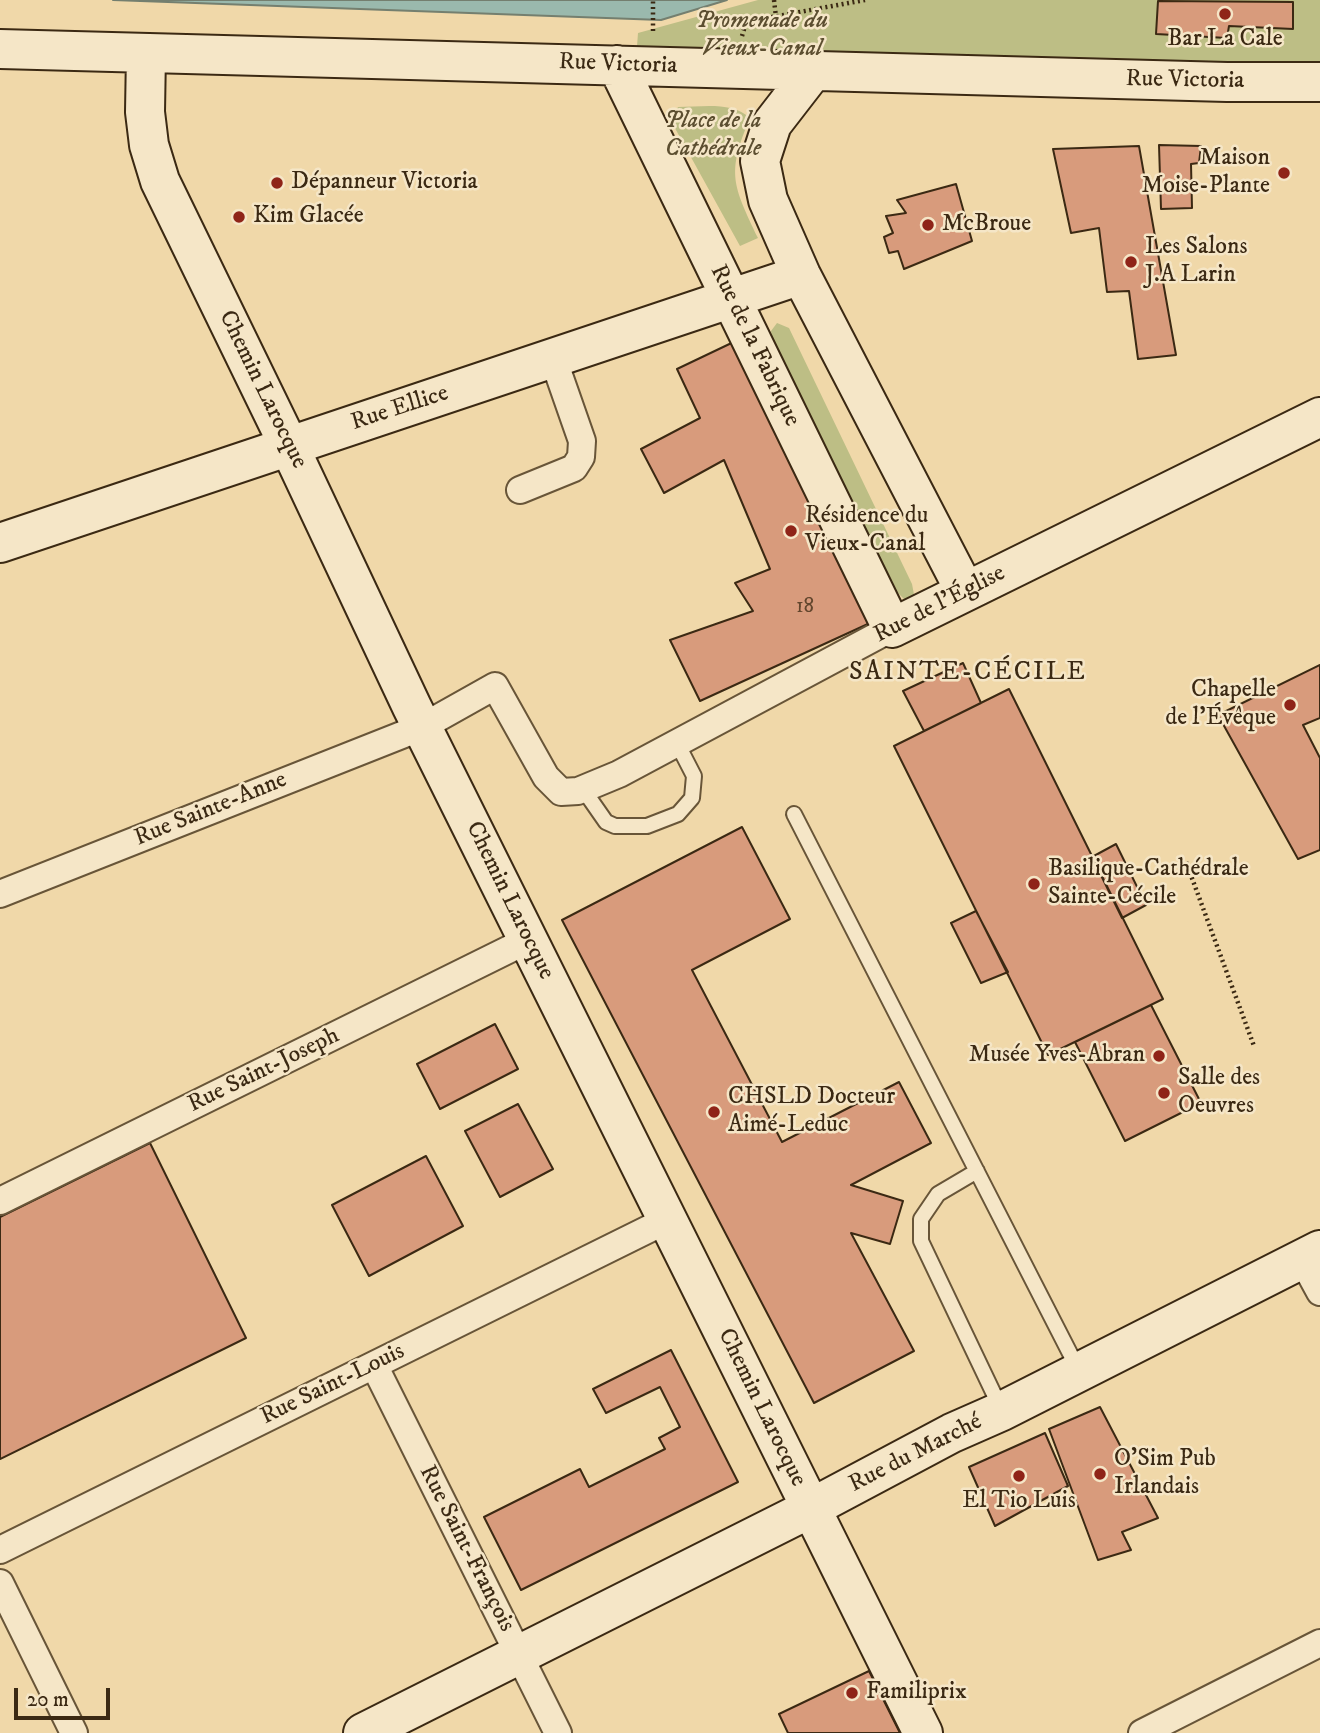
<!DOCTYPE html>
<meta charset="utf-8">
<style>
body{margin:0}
#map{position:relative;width:1320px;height:1733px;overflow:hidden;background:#f0d8a9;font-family:"IM FELL DW Pica",serif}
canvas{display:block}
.scale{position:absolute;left:14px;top:1688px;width:96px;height:32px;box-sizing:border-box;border:4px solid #3b2913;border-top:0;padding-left:9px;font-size:21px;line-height:24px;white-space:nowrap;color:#3b2913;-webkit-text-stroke:5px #f5e6c7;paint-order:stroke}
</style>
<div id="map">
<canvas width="1320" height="1733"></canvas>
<div class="scale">20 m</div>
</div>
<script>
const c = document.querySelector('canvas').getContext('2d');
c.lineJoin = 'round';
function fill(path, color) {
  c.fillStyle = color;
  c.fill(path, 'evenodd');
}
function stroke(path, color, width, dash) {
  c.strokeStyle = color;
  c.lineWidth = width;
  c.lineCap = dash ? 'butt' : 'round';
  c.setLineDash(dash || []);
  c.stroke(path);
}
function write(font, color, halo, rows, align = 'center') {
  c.font = font + ' "IM FELL DW Pica",serif';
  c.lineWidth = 5;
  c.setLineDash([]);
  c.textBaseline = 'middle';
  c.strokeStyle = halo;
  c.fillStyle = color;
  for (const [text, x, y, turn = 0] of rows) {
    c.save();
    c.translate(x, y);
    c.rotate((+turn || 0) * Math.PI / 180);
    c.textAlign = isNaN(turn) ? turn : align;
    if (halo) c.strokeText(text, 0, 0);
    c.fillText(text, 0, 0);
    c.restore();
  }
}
const green = new Path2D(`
 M758 0H1320V64L635 73 638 33Z
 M678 107C701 107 732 101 750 118 726 174 733 185 758 238L740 246 671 121Z
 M777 323 789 328 912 584 916 605 906 601 894 589 772 339 771 331Z`);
const water = new Path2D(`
 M113 0H727L661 20Z`);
const building = new Path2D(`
 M1158 1 1293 2V29L1229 26 1227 38 1156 34Z
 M1159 145 1201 146 1199 163 1191 164 1192 208 1161 209Z
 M1139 146 1176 355 1138 359 1129 291 1107 292 1099 228 1071 233 1053 149Z
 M956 184 972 241 904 269 898 251 889 253 884 237 893 233 886 216 906 213 897 200Z
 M742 338 870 623 700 701 670 640 753 611 735 583 770 569 724 460 664 493 641 449 700 418 677 369Z
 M963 663 981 703 924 731 903 691Z
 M1320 665V718L1303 725 1320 758V850L1298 859 1218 715Z
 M1009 689 1163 999 1048 1055 894 746Z
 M742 827 790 919 692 970 782 1142 899 1082 931 1143 851 1185 903 1201 890 1244 851 1233 914 1351 814 1403 562 920Z
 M1116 844 1146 905 1122 918 1092 857Z
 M976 911 1008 972 981 983 951 923Z
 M1151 1005 1201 1103 1125 1141 1075 1042Z
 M495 1024 518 1069 440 1109 417 1064Z
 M518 1104 553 1169 500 1197 465 1131Z
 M150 1143 246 1338 0 1459V1217Z
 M426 1156 463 1226 369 1276 332 1205Z
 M671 1350 738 1482 521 1590 484 1517 580 1469 589 1487 665 1449 659 1438 680 1427 660 1387 606 1413 593 1389Z
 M1100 1407 1158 1518 1122 1532 1131 1550 1098 1560 1049 1429Z
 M1045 1433 1068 1486 995 1526 969 1467Z
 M869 1671 900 1733H788L779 1714Z`);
const path = new Path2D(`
 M774 0 776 17
 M653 31V0
 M742 36 745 26 756 20 865 0
 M1186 862 1254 1046`);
const lane = new Path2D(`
 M583 789 606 822 615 826H647L678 814 692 798 694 776 677 743
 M794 814 1079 1371
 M977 1171 938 1194 921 1219V1241L1002 1411`);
const street = new Path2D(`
 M520 490 574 468 581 457 582 441 553 358
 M0 894 422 727 495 686 546 777 561 792 578 791 619 774 892 628
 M0 1201 528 940
 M1302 1259 1320 1292
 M374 1365 558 1733
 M0 1550 667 1220
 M0 1583 74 1733
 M1142 1733 1320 1643`);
const secondary = new Path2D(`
 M0 49 1227 82H1320
 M146 53 145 112 149 145 160 181 289 446 412 707 923 1733
 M617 65 892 628 1320 417
 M813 71 772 124 760 161 768 200 801 275 965 591
 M0 543 801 275
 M363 1733 811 1508 952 1433 1002 1411 1320 1250`);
const markers = [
 [1225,14,7,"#8f2418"],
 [1284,173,7,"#8f2418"],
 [277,183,7,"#8f2418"],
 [239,217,7,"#8f2418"],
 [928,225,7,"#8f2418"],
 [1131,262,7,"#8f2418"],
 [791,531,7,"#8f2418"],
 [1290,705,7,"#8f2418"],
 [1034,884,7,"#8f2418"],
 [1159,1056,7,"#8f2418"],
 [1164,1093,7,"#8f2418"],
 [714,1112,7,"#8f2418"],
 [1100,1474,7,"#8f2418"],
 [1019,1476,7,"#8f2418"],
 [852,1693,7,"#8f2418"]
];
const numberNames = [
 ["18",805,608]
];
const parkNames = [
 ["Promenade du",762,22],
 ["Vieux-Canal",762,50],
 ["Place de la",713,122],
 ["Cathédrale",713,150]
];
const poiNames = [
 ["Bar La Cale",1225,40,"center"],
 ["Maison",1270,159,"right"],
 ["Moise-Plante",1270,187,"right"],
 ["Dépanneur Victoria",291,183],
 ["Kim Glacée",253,217],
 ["McBroue",942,225],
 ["Les Salons",1145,248],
 ["J.A Larin",1145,276],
 ["Résidence du",805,517],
 ["Vieux-Canal",805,545],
 ["Chapelle",1276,691,"right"],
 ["de l'Évêque",1276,719,"right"],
 ["Basilique-Cathédrale",1048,870],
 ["Sainte-Cécile",1048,898],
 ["Musée Yves-Abran",1145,1056,"right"],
 ["Salle des",1178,1079],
 ["Oeuvres",1178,1107],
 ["CHSLD Docteur",728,1098],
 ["Aimé-Leduc",728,1126],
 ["O'Sim Pub",1114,1460],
 ["Irlandais",1114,1488],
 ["El Tio Luis",1019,1502,"center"],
 ["Familiprix",866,1693]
];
const streetNames = [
 ["Rue Victoria",618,65,2],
 ["Rue Victoria",1185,81,1],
 ["Rue de la Fabrique",754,346,64],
 ["Chemin Larocque",262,390,64],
 ["Rue Ellice",400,409,-18],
 ["Rue de l'Église",940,605,-27],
 ["Rue Sainte-Anne",211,810,-22],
 ["Chemin Larocque",509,901,64],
 ["Rue Saint-Joseph",264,1071,-26],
 ["Rue Saint-Louis",333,1385,-26],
 ["Chemin Larocque",761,1408,64],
 ["Rue du Marché",916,1454,-27],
 ["Rue Saint-François",466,1549,63]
];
const neighbourhoodNames = [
 ["SAINTE-CÉCILE",968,674]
];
fill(green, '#bdbe85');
fill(water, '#9ab9ad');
stroke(water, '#747f6f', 2);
fill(building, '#d89b7c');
stroke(building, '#3b2913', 2);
stroke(lane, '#685538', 18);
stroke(street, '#685538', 30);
stroke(secondary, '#3b2913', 42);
stroke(path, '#3b2913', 4.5, [2, 3.5]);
stroke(lane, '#f5e6c7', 14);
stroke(street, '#f5e6c7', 26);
stroke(secondary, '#f5e6c7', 38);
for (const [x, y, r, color] of markers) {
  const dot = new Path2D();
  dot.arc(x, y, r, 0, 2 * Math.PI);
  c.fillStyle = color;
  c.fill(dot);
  stroke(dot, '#f5e6c7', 2.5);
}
write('21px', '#62462d', null, numberNames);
write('italic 24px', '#5c4e30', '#f5e6c7', parkNames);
write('24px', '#3b2913', '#f5e6c7', poiNames, 'left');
write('24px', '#3b2913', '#f5e6c7', streetNames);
c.letterSpacing = '2px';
write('26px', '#3b2913', '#f5e6c7', neighbourhoodNames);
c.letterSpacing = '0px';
</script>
